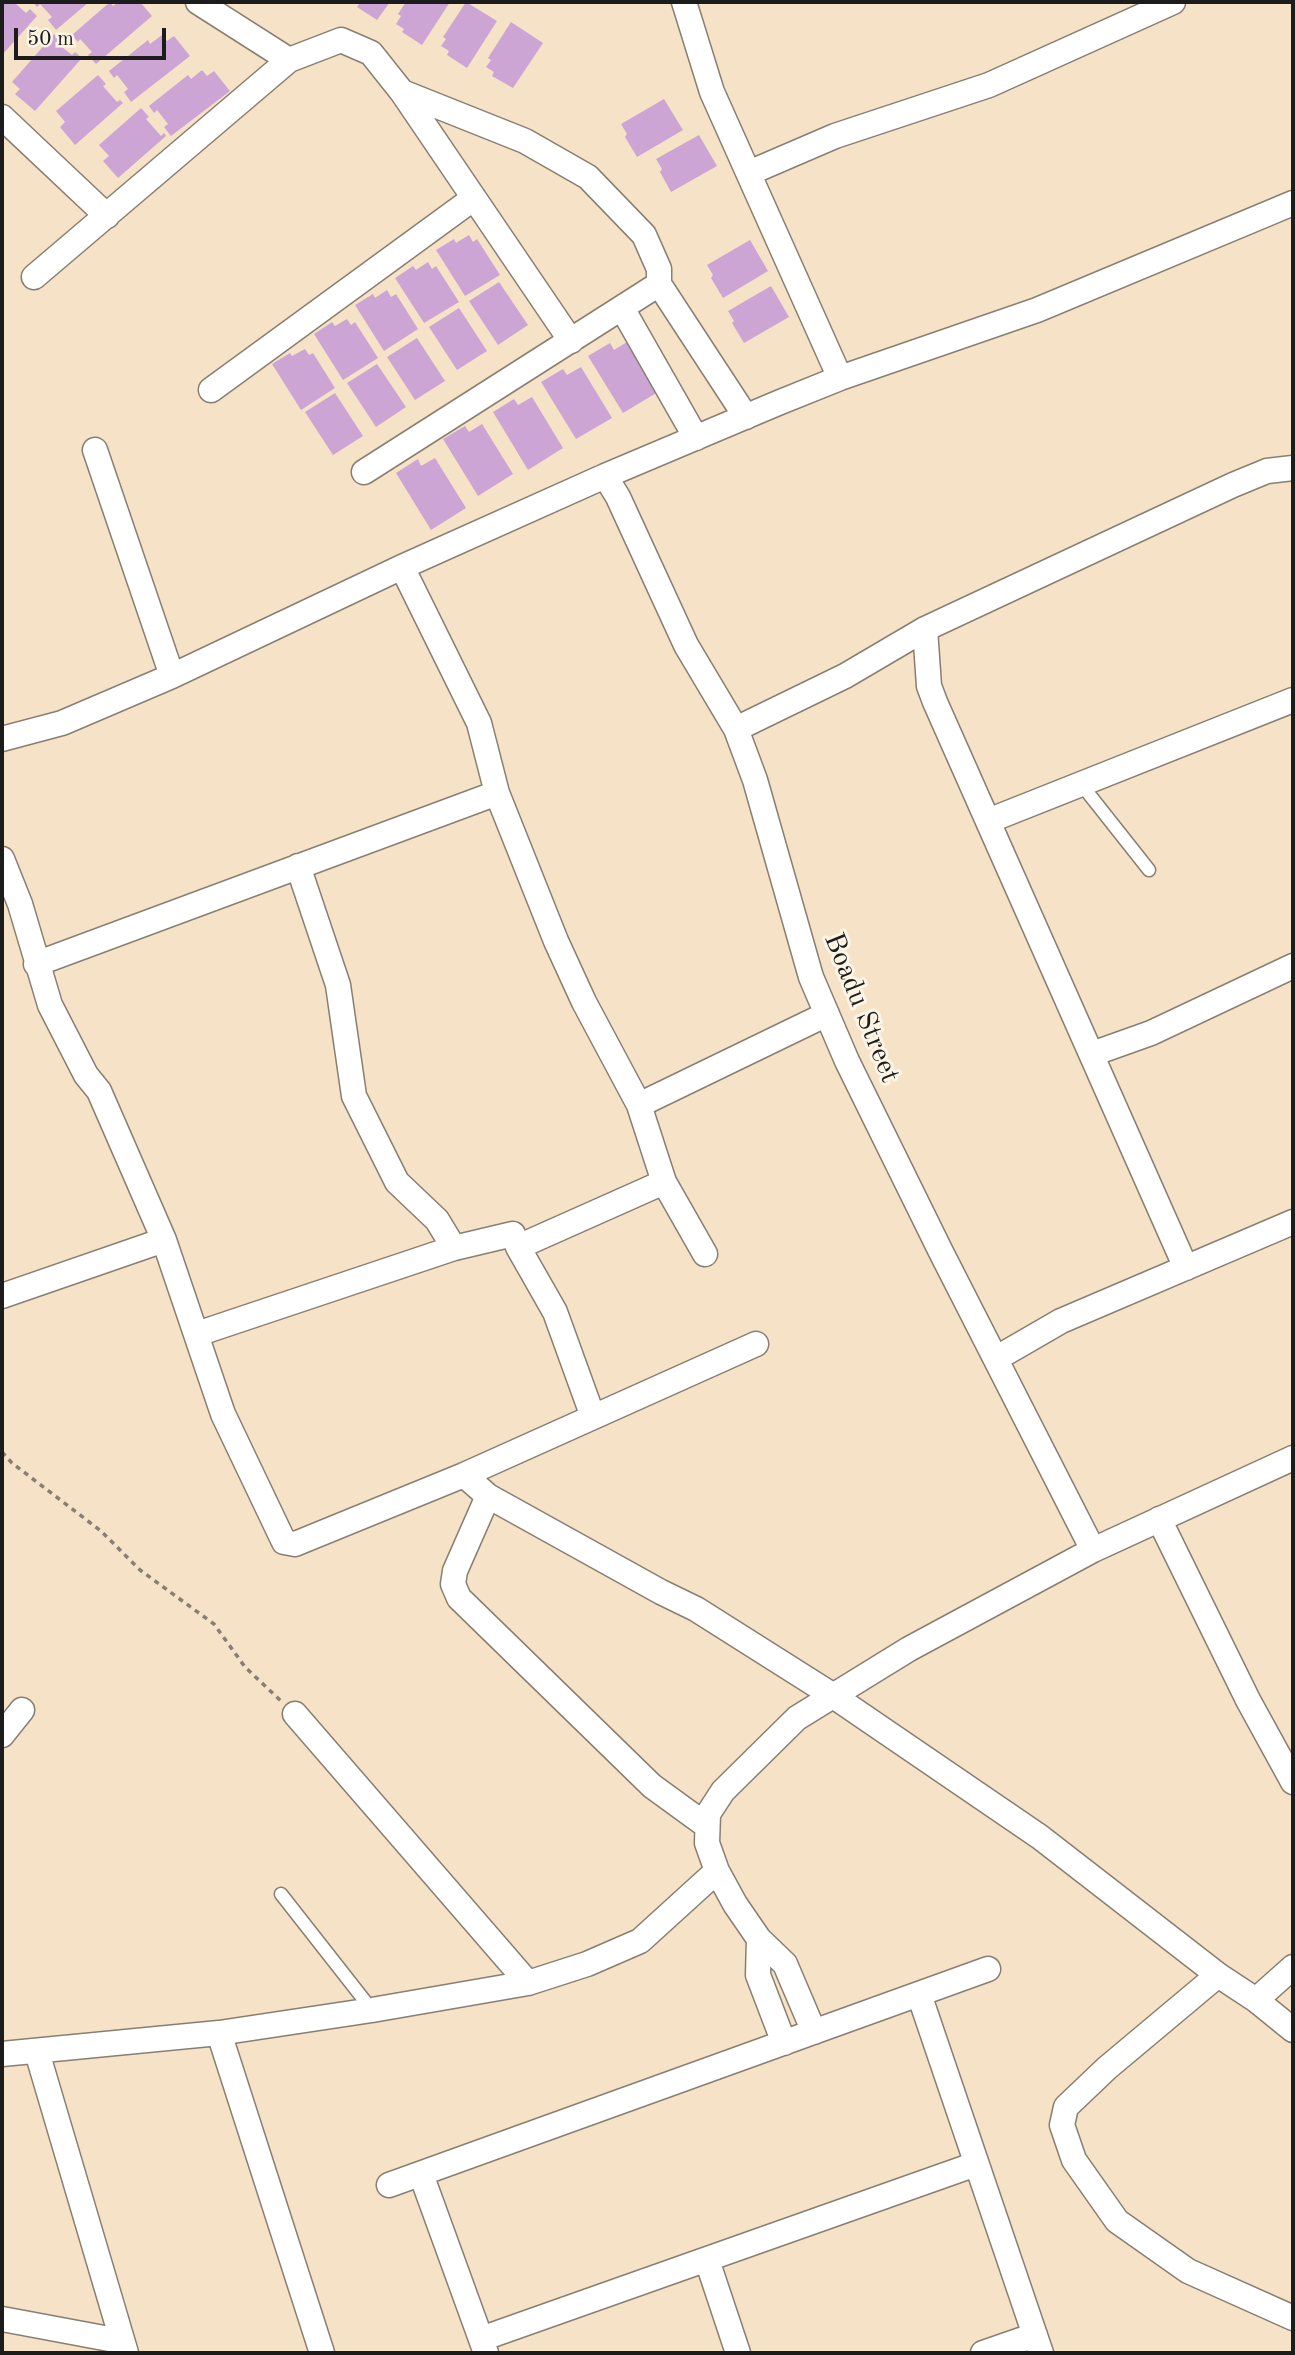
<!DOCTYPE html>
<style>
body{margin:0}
#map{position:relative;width:1295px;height:2355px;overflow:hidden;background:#f5e2c7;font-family:"Old Standard TT",serif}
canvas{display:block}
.frame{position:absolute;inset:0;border:4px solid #1c1c1c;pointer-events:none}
.scale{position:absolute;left:14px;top:28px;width:152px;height:32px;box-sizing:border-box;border:4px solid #1c1c1c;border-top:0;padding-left:9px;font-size:21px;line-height:24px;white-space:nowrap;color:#1c1c1c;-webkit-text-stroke:5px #fcf5e5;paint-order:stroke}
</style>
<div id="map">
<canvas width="1295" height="2355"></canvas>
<div class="frame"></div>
<div class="scale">50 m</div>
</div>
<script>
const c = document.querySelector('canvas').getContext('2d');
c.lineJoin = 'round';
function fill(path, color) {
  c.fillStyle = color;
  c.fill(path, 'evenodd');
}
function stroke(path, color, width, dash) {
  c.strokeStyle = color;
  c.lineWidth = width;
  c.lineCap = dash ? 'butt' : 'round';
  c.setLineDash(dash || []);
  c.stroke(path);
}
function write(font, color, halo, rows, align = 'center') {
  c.font = font + ' "Old Standard TT",serif';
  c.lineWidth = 6;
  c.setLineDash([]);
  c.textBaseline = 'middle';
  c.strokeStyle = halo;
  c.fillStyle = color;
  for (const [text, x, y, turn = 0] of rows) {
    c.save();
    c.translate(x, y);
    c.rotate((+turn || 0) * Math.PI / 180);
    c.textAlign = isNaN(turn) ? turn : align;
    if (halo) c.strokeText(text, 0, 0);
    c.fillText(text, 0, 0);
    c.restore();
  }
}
const building = new Path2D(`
 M2 2H14L26 13 30 9 37 16 2 55Z
 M33 2H89L56 30 48 20 52 17 40 4 37 7Z
 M110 2 113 6 118 2H140L152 16 96 64 88 55 92 52 80 39 78 42 72 35Z
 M355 2H390L377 20 357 7 359 4Z
 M406 2H450L422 45 402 32 404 29 396 24 401 16 398 14Z
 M466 2 497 21 467 68 447 55 449 51 441 46 446 39 443 37Z
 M511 22 543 43 513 88 492 76 494 72 486 67 491 60 488 58Z
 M54 34 60 40 57 43 72 55 75 52 82 58 35 111 15 94 20 89 12 82Z
 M162 35 167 41 174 36 190 56 131 102 124 92 128 89 117 75 114 78 109 71 148 40 150 44Z
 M202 70 207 76 214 71 230 91 171 136 164 127 168 124 157 110 154 113 149 106 188 75 191 79Z
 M98 75 106 84 103 86 117 102 120 100 123 103 75 145 60 127 65 122 56 111Z
 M664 99 683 130 637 157 625 137 627 134 621 124Z
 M141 108 149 117 146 119 161 136 164 133 166 136 118 178 103 161 109 156 99 145Z
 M699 135 717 166 671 192 660 172 662 169 656 159Z
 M469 235 473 242 477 239 500 275 465 296 436 250 454 239 456 243Z
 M750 240 768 271 723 298 711 278 713 275 707 265Z
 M428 262 432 269 436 266 459 302 424 323 395 278 413 266 416 270Z
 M499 282 528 325 498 345 469 301Z
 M771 286 789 317 744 343 732 323 734 321 728 311Z
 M387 290 391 297 396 294 418 329 384 351 355 305 373 294 375 298Z
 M459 308 487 351 457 370 429 327Z
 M347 319 351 325 355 322 378 358 343 380 314 334 332 322 335 326Z
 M417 338 445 381 415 400 387 357Z
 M627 342 658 392 623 413 588 356 610 343 614 350Z
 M305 349 309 355 313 353 335 388 301 410 272 364 290 353 292 356Z
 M377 364 406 407 376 427 347 383Z
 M581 367 612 418 576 439 541 382 563 369 567 375Z
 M335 393 363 436 333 455 305 412Z
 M532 397 563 448 528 470 493 412 514 399 518 405Z
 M482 424 513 474 478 496 443 439 465 426 469 432Z
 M435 458 466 508 431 530 396 473 418 459 421 466Z`);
const path = new Path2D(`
 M2 1452 12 1463 101 1531 140 1570 214 1624 245 1667 281 1701`);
const service = new Path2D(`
 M1081 784 1149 870
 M281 1894 372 2010`);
const minor = new Path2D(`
 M198 2 289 60
 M684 2 712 92 840 378
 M2 117 107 216
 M749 173 835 136 989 85 1173 2
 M34 277 289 60 341 40 371 53 402 92 571 341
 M659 284 746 417
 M622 308 696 438
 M211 390 474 198
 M95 450 172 676
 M364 472 659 284V269L644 235 588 177 525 141 402 92
 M605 476 618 497 686 645 736 729 755 780 811 977 847 1061 941 1252 1093 1550
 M402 567 479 723 497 793 556 941 584 1002 639 1105 664 1182 705 1254
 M925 629 929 686 935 702 1186 1268
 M736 729 845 676 925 629 1233 485 1267 471 1293 468
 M2 739 62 723 172 676 402 567 605 476 778 403 840 378 1037 310 1293 203
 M988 821 1293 700
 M2 859 20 904 50 1005 86 1075 99 1091 164 1240 223 1414 284 1542 295 1544 464 1475 756 1344
 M298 866 338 985 354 1096 397 1182 437 1220 454 1248
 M36 964 497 793
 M1092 1054 1151 1033 1293 966
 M639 1105 827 1014
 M518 1247 555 1312 593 1417
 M2 1296 164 1240
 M197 1334 454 1248 513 1234 518 1247 664 1182
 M997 1358 1061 1321 1293 1222
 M464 1475 488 1496 661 1592 696 1609 832 1695 1040 1837 1218 1975 1256 2000 1293 2030
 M488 1496 455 1571 453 1584 459 1598 652 1786 707 1826
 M1159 1519 1248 1700 1293 1782
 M295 1714 528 1983
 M2 1735 22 1710
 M759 1939 758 1975 784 2043
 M1218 1975 1107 2068 1066 2107 1062 2125 1074 2160 1117 2221 1188 2271 1293 2318
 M919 1994 1041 2353
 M1256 2000 1293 1967
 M814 2032 785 1964 759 1939 735 1904 717 1871 707 1843 708 1814 723 1791 797 1718 909 1649 1093 1550 1293 1458
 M219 2033 322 2353
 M37 2052 126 2353
 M2 2054 219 2033 372 2010 528 1983 587 1964 640 1941 717 1871
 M421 2174 486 2353
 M389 2185 988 1969
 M707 2260 738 2353
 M2 2319 120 2341
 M481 2339 976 2164
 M983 2353 1035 2335`);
const streetNames = [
 ["Boadu Street",861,1008,68]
];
fill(building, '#cda5d5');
stroke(service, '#887f72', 15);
stroke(minor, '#887f72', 27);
stroke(path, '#887f72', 3.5, [5, 5]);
stroke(service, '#fff', 12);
stroke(minor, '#fff', 24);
write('28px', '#1c1c1c', '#fcf5e5', streetNames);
</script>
